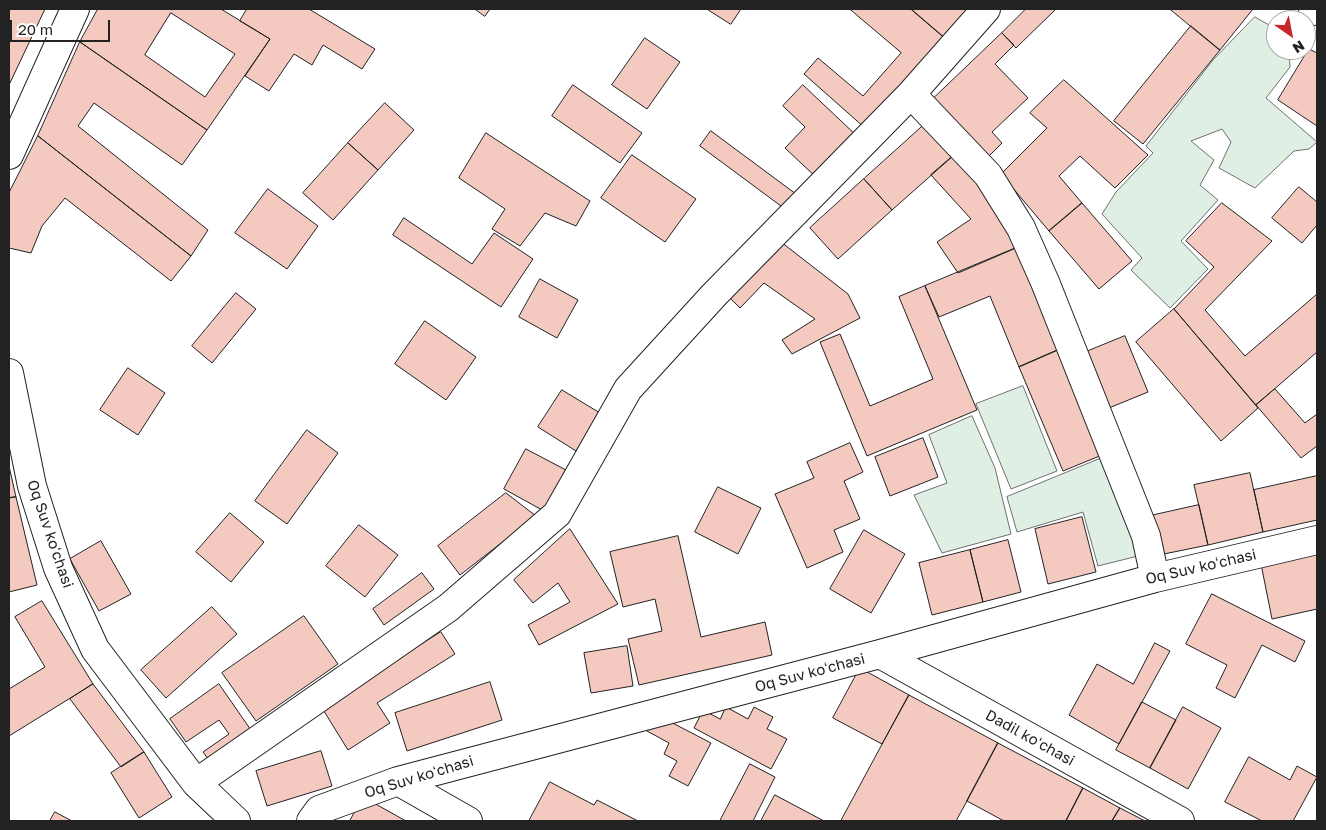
<!DOCTYPE html>
<meta charset="utf-8">
<style>
body{margin:0}
#map{position:relative;width:1326px;height:830px;overflow:hidden;background:#fff;font-family:"Golos Text",sans-serif}
canvas{display:block}
.frame{position:absolute;inset:0;border:10px solid #222;pointer-events:none}
.north{position:absolute;left:1266px;top:10px;width:50px;height:50px;box-sizing:border-box;background:#fff;border:1px solid #a7a7a7;border-radius:50%;rotate:147deg;font-size:14px;font-weight:700;line-height:20px;text-align:center;color:#222}
.north::after{content:'';display:block;margin:auto;width:18px;height:22px;background:#c62828;clip-path:polygon(50% 0,100% 100%,50% 72%,0 100%)}
.scale{position:absolute;left:10px;top:20px;width:100px;height:22px;box-sizing:border-box;border:2px solid #222;border-top:0;padding-left:6px;font-size:15px;line-height:18px;white-space:nowrap;color:#222;-webkit-text-stroke:4px #fff;paint-order:stroke}
</style>
<div id="map">
<canvas width="1326" height="830"></canvas>
<div class="frame"></div>
<div class="north">N</div>
<div class="scale">20 m</div>
</div>
<script>
const c = document.querySelector('canvas').getContext('2d');
c.lineJoin = 'round';
function fill(path, color) {
  c.fillStyle = color;
  c.fill(path, 'evenodd');
}
function stroke(path, color, width, dash) {
  c.strokeStyle = color;
  c.lineWidth = width;
  c.lineCap = dash ? 'butt' : 'round';
  c.setLineDash(dash || []);
  c.stroke(path);
}
function write(font, color, halo, rows, align = 'center') {
  c.font = font + ' "Golos Text",sans-serif';
  c.lineWidth = 4;
  c.setLineDash([]);
  c.textBaseline = 'middle';
  c.strokeStyle = halo;
  c.fillStyle = color;
  for (const [text, x, y, turn = 0] of rows) {
    c.save();
    c.translate(x, y);
    c.rotate((+turn || 0) * Math.PI / 180);
    c.textAlign = isNaN(turn) ? turn : align;
    if (halo) c.strokeText(text, 0, 0);
    c.fillText(text, 0, 0);
    c.restore();
  }
}
const green = new Path2D(`
 M1255 17 1276 29V50H1289L1290 67 1266 98 1317 142 1309 149 1294 151 1255 188 1219 168 1231 142 1222 129 1191 141 1214 160 1200 185 1218 200 1181 241 1208 269 1170 308 1131 270 1142 258 1102 214 1116 192 1153 153 1146 146 1213 60Z
 M1023 386 1057 471 1011 489 976 404Z
 M972 416 995 468 1011 534 942 553 914 495 947 483 929 435Z
 M1102 458 1119 496 1138 556 1098 566 1083 512 1017 532 1007 497Z`);
const building = new Path2D(`
 M9 9H45L9 85Z
 M98 9H221L270 39 207 130 80 42ZM171 13 235 54 205 97 145 55Z
 M247 9H309L375 49 362 69 323 45 312 65 294 54 269 91 245 76 270 39 240 21Z
 M475 9H490L485 16Z
 M707 9H741L731 24Z
 M850 9H911L945 38 865 128 804 74 818 58 863 96 901 53Z
 M911 9H970L945 38Z
 M1026 9H1056L1016 48 1002 33Z
 M1170 9H1253L1220 50Z
 M1191 26 1220 50 1143 144 1114 121Z
 M1002 33 1014 45 995 64 1028 98 992 132 1002 143 988 157 933 99Z
 M645 38 680 62 647 109 612 85Z
 M80 42 207 130 182 165 94 103 78 126 208 230 191 256 38 136Z
 M1309 49 1317 53V126L1278 100Z
 M1064 80 1148 155 1115 188 1080 156 1059 176 1082 203 1049 231 1001 174 1047 128 1030 113Z
 M573 85 642 133 620 163 552 116Z
 M803 85 858 137 818 179 785 148 805 127 783 106Z
 M385 103 414 130 378 170 348 143Z
 M925 124 953 156 892 210 864 179Z
 M711 131 796 194 785 209 700 146Z
 M486 133 590 201 576 226 545 213 520 246 492 229 505 209 459 178Z
 M38 136 191 256 171 281 65 198 42 226 31 253 9 248V193Z
 M348 143 378 170 333 220 303 193Z
 M632 155 696 199 665 242 601 198Z
 M953 156 997 202 1016 248 958 273 937 242 971 219 931 175Z
 M864 179 892 210 838 259 810 228Z
 M1299 187 1317 202V225L1302 243 1272 218Z
 M268 189 318 226 287 269 235 233Z
 M1082 203 1132 261 1099 289 1049 231Z
 M1222 203 1272 241 1205 310 1245 356 1317 294V352L1256 405 1174 309 1214 267 1186 241Z
 M404 218 472 264 494 233 533 259 501 307 393 235Z
 M781 242 848 294 860 318 792 354 782 340 815 319 764 283 740 308 729 297Z
 M1016 248 1058 350 1019 367 990 296 939 317 925 286Z
 M540 279 578 300 557 338 519 317Z
 M925 286 977 410 867 456 820 342 840 334 870 406 933 379 899 297Z
 M236 293 256 309 212 363 192 346Z
 M1174 309 1258 408 1221 441 1136 342Z
 M425 321 476 357 446 400 395 364Z
 M1125 336 1148 392 1104 410 1081 354Z
 M1058 350 1102 455 1063 471 1019 367Z
 M128 368 165 393 138 435 100 410Z
 M1275 389 1305 423 1317 414V446L1301 458 1256 405Z
 M562 390 600 413 576 451 538 427Z
 M307 430 338 453 287 524 255 501Z
 M923 438 938 477 890 496 875 457Z
 M850 443 863 472 844 481 860 519 834 530 843 552 807 568 775 494 814 478 807 462Z
 M526 449 566 470 544 511 504 489Z
 M9 466 16 497 9 498Z
 M1250 473 1263 532 1208 545 1194 485Z
 M1317 476V520L1263 532 1254 490Z
 M718 487 761 508 738 554 695 532Z
 M506 493 536 516 460 575 438 546Z
 M16 497 37 585 9 592V498Z
 M1199 505 1208 545 1159 555 1150 516Z
 M230 513 264 542 231 582 196 552Z
 M1082 517 1096 572 1048 584 1035 529Z
 M359 525 398 555 365 597 326 566Z
 M570 529 618 604 539 645 528 625 570 602 558 583 533 603 514 580Z
 M864 530 905 554 871 613 830 589Z
 M678 536 701 637 765 622 772 655 639 685 628 639 662 631 655 599 623 607 610 552Z
 M1008 540 1021 592 983 602 970 550Z
 M101 541 131 594 99 611 70 559Z
 M970 550 983 602 932 615 919 563Z
 M1317 551V609L1272 619 1261 564Z
 M422 573 434 589 384 625 373 609Z
 M1212 594 1305 641 1295 662 1262 645 1235 698 1216 688 1227 665 1186 644Z
 M42 601 93 684 9 736V689L45 667 15 617Z
 M212 607 237 634 166 698 141 670Z
 M304 616 338 664 256 721 222 673Z
 M441 632 455 654 377 703 390 723 348 750 322 708Z
 M1155 643 1170 651 1119 744 1069 715 1097 664 1133 684Z
 M627 646 633 686 591 693 584 653Z
 M860 668 909 695 882 744 833 718Z
 M490 682 502 720 407 751 395 713Z
 M93 684 144 752 121 767 70 699Z
 M219 684 253 733 211 763 203 752 229 734 219 720 186 742 170 719Z
 M909 695 998 743 967 801 956 821H841Z
 M1142 702 1176 720 1150 768 1116 750Z
 M726 707 748 719 754 707 773 717 767 729 787 739 771 769 694 728 703 710 720 719Z
 M1183 707 1221 728 1188 789 1150 768Z
 M663 718 711 743 688 786 669 776 677 761 664 754 669 743 636 725Z
 M998 743 1083 788 1066 821H1004L967 801Z
 M321 751 332 786 267 806 256 771Z
 M144 752 172 797 139 818 111 773Z
 M1249 757 1290 780 1297 766 1317 777 1293 821H1262L1225 802Z
 M750 764 775 777 753 821H720Z
 M550 782 594 805 597 800 638 821H529Z
 M1083 788 1120 808 1112 821H1066Z
 M775 795 824 821H761Z
 M363 797 406 821H350Z
 M1120 808 1145 821H1112Z
 M55 812 72 821H50Z`);
const minor = new Path2D(`
 M1313 9 1317 11
 M911 94 988 175 1021 228 1045 282 1146 536 1155 578
 M9 155 75 9
 M9 373 32 486 58 568 95 649 196 783 236 821
 M880 654 1180 821
 M398 781 468 821
 M196 783 448 608 557 514 628 389 714 295 911 94 986 9
 M311 821 319 810 398 781 880 654 1155 578 1317 540`);
const streetNames = [
 ["Oq Suv koʻchasi",50,534,71],
 ["Oq Suv koʻchasi",1201,567,-13],
 ["Oq Suv koʻchasi",810,673,-15],
 ["Dadil koʻchasi",1030,738,29],
 ["Oq Suv koʻchasi",419,777,-17]
];
fill(green, '#e0efe3');
stroke(green, '#6f6f6f', 1);
fill(building, '#f3c9c0');
stroke(building, '#222', 1);
stroke(minor, '#222', 30);
stroke(minor, '#fff', 28);
write('15px', '#222', '#fff', streetNames);
</script>
